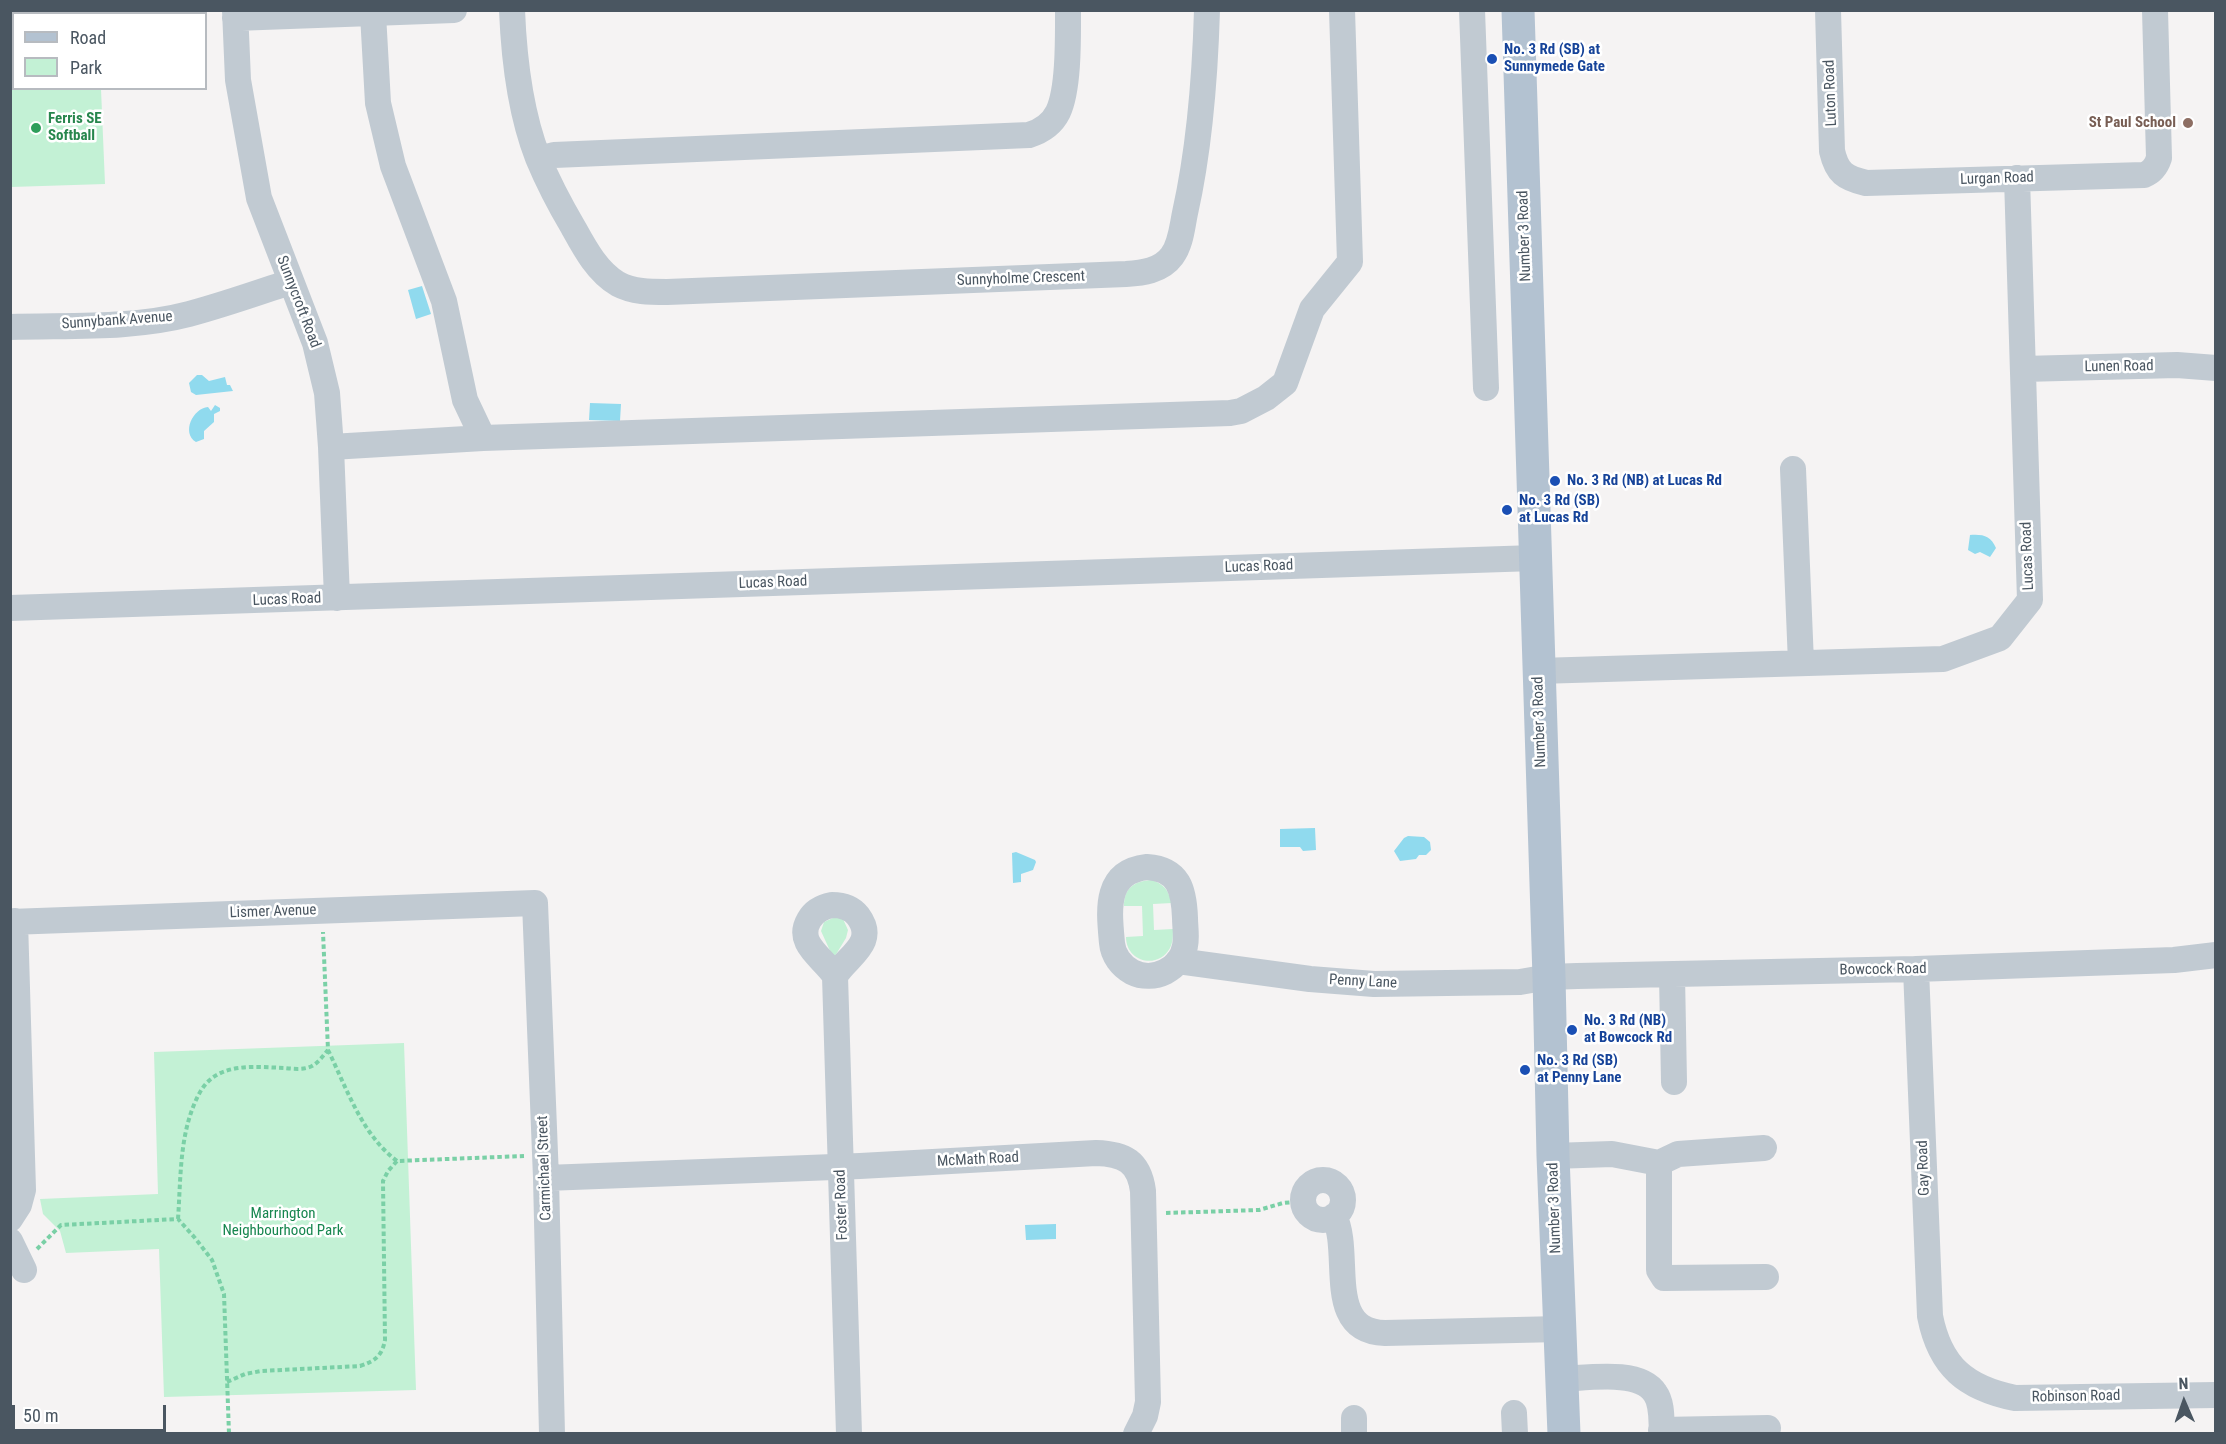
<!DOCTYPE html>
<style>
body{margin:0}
#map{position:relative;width:2226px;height:1444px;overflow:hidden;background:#f5f3f3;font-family:"Roboto Condensed",sans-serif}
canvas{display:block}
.frame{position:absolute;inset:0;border:12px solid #4a5661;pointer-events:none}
.legend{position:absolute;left:12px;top:12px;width:195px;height:78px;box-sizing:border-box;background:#fff;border:2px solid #b7bbc0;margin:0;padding:8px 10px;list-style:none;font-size:18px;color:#4a5661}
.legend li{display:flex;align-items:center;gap:12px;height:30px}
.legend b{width:30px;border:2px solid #b7bbc0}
.north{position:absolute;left:2154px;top:1372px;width:60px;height:60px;-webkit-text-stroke:4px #fff;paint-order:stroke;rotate:358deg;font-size:16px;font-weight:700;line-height:24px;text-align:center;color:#4a5661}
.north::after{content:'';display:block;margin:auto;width:21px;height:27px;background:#4a5661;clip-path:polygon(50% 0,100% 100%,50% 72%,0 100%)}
.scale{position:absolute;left:12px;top:1405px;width:154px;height:27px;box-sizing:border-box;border:3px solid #4a5661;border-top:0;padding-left:8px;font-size:18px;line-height:21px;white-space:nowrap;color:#4a5661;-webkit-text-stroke:4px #fff;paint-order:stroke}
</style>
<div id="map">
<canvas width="2226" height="1444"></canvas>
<div class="frame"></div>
<ul class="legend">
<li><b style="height:8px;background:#b3c2d1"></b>Road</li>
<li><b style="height:16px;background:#c3f1d5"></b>Park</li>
</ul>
<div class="north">N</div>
<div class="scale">50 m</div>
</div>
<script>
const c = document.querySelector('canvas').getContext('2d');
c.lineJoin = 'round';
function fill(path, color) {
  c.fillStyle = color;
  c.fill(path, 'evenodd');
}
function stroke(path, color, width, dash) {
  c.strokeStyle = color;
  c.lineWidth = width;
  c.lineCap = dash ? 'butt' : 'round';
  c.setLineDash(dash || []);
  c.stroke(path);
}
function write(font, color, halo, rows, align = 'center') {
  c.font = font + ' "Roboto Condensed",sans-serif';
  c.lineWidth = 5;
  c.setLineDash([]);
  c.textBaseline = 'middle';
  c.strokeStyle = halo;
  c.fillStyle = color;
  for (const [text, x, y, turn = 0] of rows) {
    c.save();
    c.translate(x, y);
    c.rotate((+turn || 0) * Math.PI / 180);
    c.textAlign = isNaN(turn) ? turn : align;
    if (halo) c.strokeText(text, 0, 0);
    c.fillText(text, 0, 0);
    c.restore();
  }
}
const green = new Path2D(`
 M10 11H98V14H14V88L101 89 105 184 11 187Z
 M1152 880C1165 885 1168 890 1172 903L1153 904 1154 930 1173 929C1173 936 1173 942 1170 948 1158 970 1126 962 1126 937L1143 936 1142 906H1124C1124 888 1134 881 1152 880Z
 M835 917 843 919 848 930 846 938 835 956 831 953 821 931 824 922Z
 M404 1043 416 1390 164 1397 159 1249 66 1253 60 1231 43 1214 40 1199 158 1194 154 1052Z`);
const water = new Path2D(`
 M422 286 431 314 416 319 408 290Z
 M197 375H202L209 381 225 377 227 385H230L233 391 196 395 191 392 189 383Z
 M590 403 621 404 620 421 589 420Z
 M215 405 220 408V411L214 414V422L204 431V439L196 442C181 433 193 408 208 407L211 411Z
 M1970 535C1983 534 1991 536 1996 548L1990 557 1980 552 1975 554 1968 550Z
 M1315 828 1316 850 1303 851 1300 847H1280V829Z
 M1408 836 1424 837 1430 842 1431 850 1426 855H1419L1416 859 1400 861 1394 851 1404 838Z
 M1016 852 1035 860 1036 862 1033 870 1021 874V882L1013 883 1012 853Z
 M1056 1224V1239L1026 1240 1025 1225Z`);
const path = new Path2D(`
 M328 1050C347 1089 362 1135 397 1161L524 1156
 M1166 1213 1259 1210 1283 1203 1304 1201
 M178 1219C181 1177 179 1132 199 1094 216 1061 254 1067 285 1068 294 1069 304 1070 312 1066 319 1062 323 1056 328 1050L323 932
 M37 1249 61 1225 178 1219 195 1238 212 1260 224 1294 229 1434
 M227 1382 245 1374 261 1371 360 1366C375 1361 382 1356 385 1340L383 1181 388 1171 397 1161`);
const minor = new Path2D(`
 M235 10 238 80 259 198 315 343 327 393 331 447 337 598
 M512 10C514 60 520 112 538 158 548 182 560 205 573 227 584 247 597 272 618 284 633 292 650 292 667 292L1126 274C1142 273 1161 271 1172 256 1181 244 1182 227 1185 213 1200 146 1205 78 1207 10
 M1472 10 1486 388
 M1828 10 1832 151C1837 173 1845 178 1866 183L2144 175C2152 172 2156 167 2159 158L2155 10
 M373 14 378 103 393 166 444 301 465 400 483 438
 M235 18 454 10
 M539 159 554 155 1029 135C1042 131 1052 124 1058 112 1069 89 1068 37 1068 10
 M10 327C69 325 132 329 189 314 223 305 257 293 290 282
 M2023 369 2177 365 2216 368
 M331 447 483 438 1230 413 1241 411 1266 398 1285 383 1312 309 1350 262 1342 10
 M1793 469 1801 663
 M10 608 1535 558
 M1538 671 1943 659 2000 638 2030 600 2017 178
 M1147 867C1179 869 1184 890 1185 918 1185 927 1187 937 1185 946 1181 969 1154 983 1132 972 1121 966 1113 955 1112 943 1109 910 1104 872 1147 867Z
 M832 905C842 905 851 907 858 916 878 943 847 956 835 976 824 958 795 944 809 920 814 911 822 907 832 905Z
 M10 922 535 903 546 1178 552 1434
 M1178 961 1310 979 1374 984 1520 982 1549 977 1577 976 1916 969 2174 960 2216 955
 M1916 969 1930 1316C1940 1367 1966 1388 2015 1398L2216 1395
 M1672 975 1674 1082
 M835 976 849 1434
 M1553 1156 1612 1154 1659 1163 1678 1154 1764 1148
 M1659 1163V1270L1664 1278 1766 1277
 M546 1178 860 1166 1096 1153C1124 1154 1139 1161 1143 1191L1148 1402 1145 1416 1136 1434
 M1303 1200a20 20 0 1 1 40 0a20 20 0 1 1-40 0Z
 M1334 1216C1353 1253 1323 1331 1385 1333L1560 1329
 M10 1219 19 1205 23 1190 15 921
 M10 1241 24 1270
 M1562 1379C1587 1378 1640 1369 1655 1393 1663 1404 1661 1421 1662 1434
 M1514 1413 1515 1434
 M1354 1418V1434
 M1661 1430 1768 1428`);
const major = new Path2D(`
 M1518 10 1549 977 1553 1156 1564 1434`);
const markers = [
 [1492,59,6,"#1a4fb4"],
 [2188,123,6,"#8d6e63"],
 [36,128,6,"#2e9e5b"],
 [1555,481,6,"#1a4fb4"],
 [1507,510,6,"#1a4fb4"],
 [1572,1030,6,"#1a4fb4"],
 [1525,1070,6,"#1a4fb4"]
];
const transitNames = [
 ["No. 3 Rd (SB) at",1504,50],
 ["Sunnymede Gate",1504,67],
 ["No. 3 Rd (NB) at Lucas Rd",1567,481],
 ["No. 3 Rd (SB)",1519,501],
 ["at Lucas Rd",1519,518],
 ["No. 3 Rd (NB)",1584,1021],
 ["at Bowcock Rd",1584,1038],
 ["No. 3 Rd (SB)",1537,1061],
 ["at Penny Lane",1537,1078]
];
const streetNames = [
 ["Luton Road",1831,93,-92],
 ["Lurgan Road",1997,179,-2],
 ["Number 3 Road",1525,236,-92],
 ["Sunnyholme Crescent",1021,279,-2],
 ["Sunnycroft Road",298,302,69],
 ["Sunnybank Avenue",117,321,-4],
 ["Lunen Road",2119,367,-1],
 ["Lucas Road",2028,556,-92],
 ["Lucas Road",1259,567,-2],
 ["Lucas Road",773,583,-2],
 ["Lucas Road",287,600,-2],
 ["Number 3 Road",1540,722,-92],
 ["Lismer Avenue",273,912,-2],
 ["Bowcock Road",1883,970,-1],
 ["Penny Lane",1363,982,3],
 ["McMath Road",978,1160,-3],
 ["Carmichael Street",545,1168,-92],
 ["Gay Road",1924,1168,-92],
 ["Foster Road",842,1205,-92],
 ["Number 3 Road",1555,1208,-92],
 ["Robinson Road",2076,1397,-1]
];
const leisureNames = [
 ["Ferris SE",48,119],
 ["Softball",48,136]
];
const educationNames = [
 ["St Paul School",2176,123]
];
const parkNames = [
 ["Marrington",283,1214],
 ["Neighbourhood Park",283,1231]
];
fill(green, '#c3f1d5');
fill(water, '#90daee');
stroke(path, '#7ad0a6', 4, [4.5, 3]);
stroke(minor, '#c1cad2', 26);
stroke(major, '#b3c2d1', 33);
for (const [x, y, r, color] of markers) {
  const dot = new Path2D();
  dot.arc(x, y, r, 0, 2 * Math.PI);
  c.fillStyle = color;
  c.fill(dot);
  stroke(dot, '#fff', 2);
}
write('bold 15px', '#164399', '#fff', transitNames, 'left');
write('15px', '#4a5661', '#fff', streetNames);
write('bold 15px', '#27864d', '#fff', leisureNames, 'left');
write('bold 15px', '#785e54', '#fff', educationNames, 'right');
write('15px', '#17864f', '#fff', parkNames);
</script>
